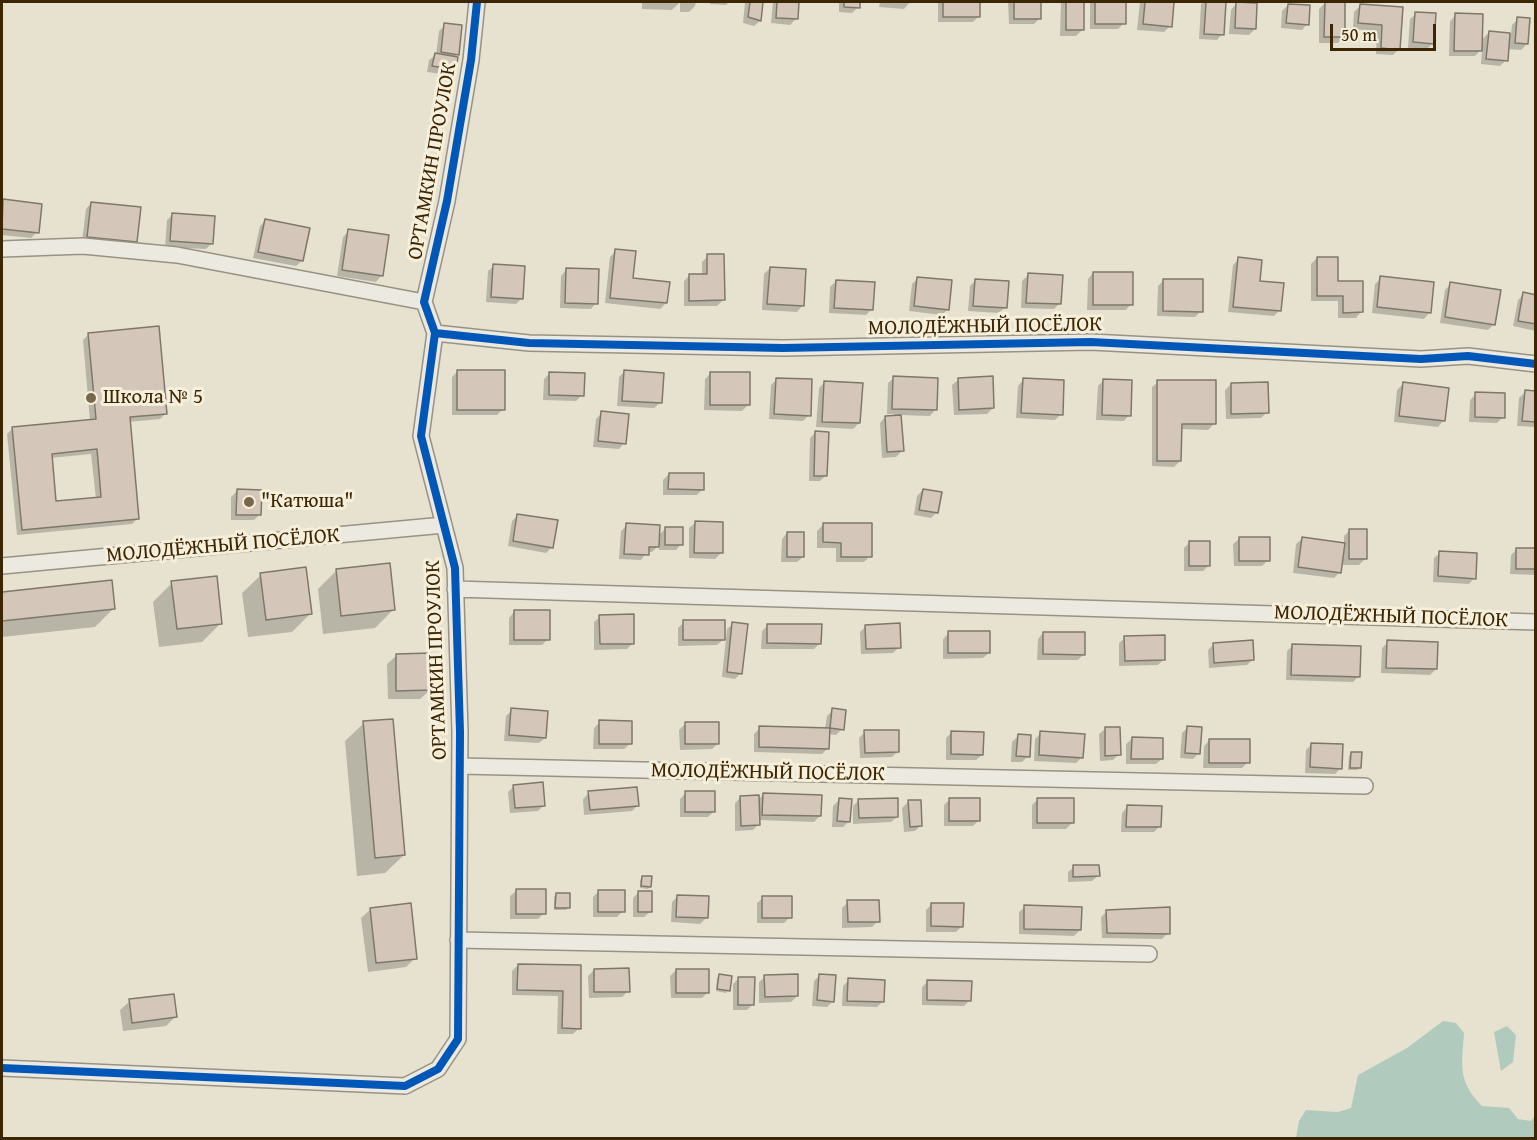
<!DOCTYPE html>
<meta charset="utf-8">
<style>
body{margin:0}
#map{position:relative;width:1537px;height:1140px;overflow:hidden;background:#e7e2d0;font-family:"Gentium Book Plus",serif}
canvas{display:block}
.frame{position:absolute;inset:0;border:3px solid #3c2503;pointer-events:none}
.scale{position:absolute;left:1330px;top:24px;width:106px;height:27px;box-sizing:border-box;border:3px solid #3c2503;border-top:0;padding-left:8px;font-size:18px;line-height:21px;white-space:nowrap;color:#3c2503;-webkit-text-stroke:4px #f5efdb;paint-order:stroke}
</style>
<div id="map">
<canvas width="1537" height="1140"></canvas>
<div class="frame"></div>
<div class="scale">50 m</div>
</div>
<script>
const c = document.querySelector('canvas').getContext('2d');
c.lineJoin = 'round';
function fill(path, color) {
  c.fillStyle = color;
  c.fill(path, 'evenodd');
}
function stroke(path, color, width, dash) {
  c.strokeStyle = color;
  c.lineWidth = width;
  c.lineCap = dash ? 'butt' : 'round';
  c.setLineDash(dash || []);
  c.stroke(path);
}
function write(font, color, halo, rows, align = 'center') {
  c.font = font + ' "Gentium Book Plus",serif';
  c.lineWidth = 6;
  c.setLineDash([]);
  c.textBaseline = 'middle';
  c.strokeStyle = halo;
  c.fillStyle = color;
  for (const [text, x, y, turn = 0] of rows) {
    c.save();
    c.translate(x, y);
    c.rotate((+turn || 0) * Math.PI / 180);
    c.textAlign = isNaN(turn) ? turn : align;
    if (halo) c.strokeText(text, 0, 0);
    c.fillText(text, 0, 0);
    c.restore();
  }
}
const water = new Path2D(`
 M1443 1021 1456 1023 1464 1033C1462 1066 1457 1080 1482 1106L1509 1108 1518 1119 1531 1121 1535 1116V1138H1296L1299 1121 1306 1110 1338 1112 1351 1108 1358 1075 1407 1048Z
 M1507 1026 1516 1035 1513 1062 1501 1071 1494 1032Z`);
const shadow = new Path2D(`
 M642 2H696L695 6 689 12H680V2L672 10 642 9Z
 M710 2H729L726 5 710 4Z
 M745 2H761L760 21 754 26 743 23Z
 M773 2H812H797L796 19 790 25 771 23Z
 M839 2H858V7L852 13 839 12Z
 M880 2H910L904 9 879 7Z
 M938 2H979V16L973 22H938Z
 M1008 2H1039L1040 18 1034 24H1009Z
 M1061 2H1083L1082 30 1076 36H1060Z
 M1090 2H1124V23L1118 29H1090Z
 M1140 2H1172L1170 26 1164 32 1137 30Z
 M1204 2H1224L1222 34 1217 40 1199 39 1201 4Z
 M1325 3 1343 37 1338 43H1319V9Z
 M1236 4 1255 29 1249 35 1229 34 1231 10Z
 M1288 5 1307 24 1302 30 1281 28 1282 11Z
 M1360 6 1401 9 1399 49 1393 55 1376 54 1377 31 1353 29 1354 12Z
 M1416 14 1433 43 1427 49 1408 48 1410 19Z
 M1456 15 1481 41 1489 32 1511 34 1512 25 1518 19 1527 44 1521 50 1507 49 1506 60 1500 66 1481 64 1482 49 1475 56H1449L1450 21Z
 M445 25 457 54 454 58V69L449 75 427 72 429 60 436 55 439 31Z
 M4 201 37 232 31 238 2 235V203Z
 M91 203 135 241 129 247 82 242 86 209Z
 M173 214 211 244 206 249 165 247 167 220Z
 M265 221 302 261 296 266 253 258 260 226Z
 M349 231 381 276 376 282 337 276 343 237Z
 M616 251 631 279 666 303 660 309 605 303 610 257Z
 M708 256 723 300 717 306H684V281L690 275H702V262Z
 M1317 258 1361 312 1356 318H1338V301H1311V264Z
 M1239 259 1280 310 1274 316 1228 312 1233 265Z
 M494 266 522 298 516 304 486 302 488 271Z
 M770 268 802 306 797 312 762 310 764 274Z
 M566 270 596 303 591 309 560 308 561 276Z
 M1093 273 1131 304 1126 310H1087L1088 279Z
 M1028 275 1060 303 1054 309 1021 308 1022 281Z
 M918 278 948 309 942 315 909 311 912 284Z
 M1381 278 1429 313 1424 319 1372 313 1375 284Z
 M976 280 1005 307 999 313 968 311 970 286Z
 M1164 280 1201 311 1195 317 1157 316 1158 286Z
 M836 281 872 309 866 315 829 313 830 287Z
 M1451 284 1494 324 1488 330 1440 323 1445 290Z
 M1524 294 1536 296V331L1513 326 1518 300Z
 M89 334 166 413 160 419 128 422 138 518 132 524 17 535 7 434 13 428 90 421 83 340ZM91 454 96 499 55 503 51 458Z
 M458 371 503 409 497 415H452V377Z
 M624 372 660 403 654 408 617 406 619 377Z
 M550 373 582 395 576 401 543 400 544 379Z
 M711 373 748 405 742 411 704 410 705 379Z
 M894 378 935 410 930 416 900 415 902 451 896 457 882 458 880 423 885 417H894V414H887L888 383Z
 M777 379 809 415 803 421 769 419 771 385Z
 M958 380 993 408 987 414 954 415 952 385Z
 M1023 380 1061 414 1055 420 1016 418 1018 386Z
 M1104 380 1129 415 1124 421 1096 420 1098 386Z
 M825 382 859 423 853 429 816 427 819 388Z
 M1158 382 1214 424 1208 430 1180 429V461L1174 467 1152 466V387Z
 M1231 384 1267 412 1261 418 1226 419 1225 390Z
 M1403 384 1443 421 1438 427 1394 422 1397 390Z
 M1525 392H1536V427L1517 426 1519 398Z
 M1476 394 1503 417 1497 423 1469 422 1470 400Z
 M602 413 624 443 619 449 593 447 596 419Z
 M816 432 826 475 820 481H809L810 438Z
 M669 474 702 490 697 495H663V480Z
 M923 490 937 512 931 518 914 515 917 496Z
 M237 491 260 514 254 520H231V497Z
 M518 515 552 547 546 553 508 546 512 521Z
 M695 523 721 553 715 559 689 558V528Z
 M627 525 658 536 666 528 681 544 676 550H659L660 544 652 552H647L641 560 619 559 621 531Z
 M823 525 870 556 864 562H836V548H817V531Z
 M1350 530 1365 559 1359 565H1341L1340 572 1334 578 1293 573 1296 544 1302 539 1344 544V536Z
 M787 533 803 557 797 562H781L782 539Z
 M1239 539 1268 560 1262 566H1234L1233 544Z
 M1190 542 1209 565 1203 571H1184V548Z
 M1517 549 1536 550V575L1510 574 1511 555Z
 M1440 553 1474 578 1469 584 1433 582 1434 558Z
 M336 571 394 609 375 628 323 634 318 589Z
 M261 575 311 613 292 632 248 637 242 593Z
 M111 582 114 608 95 627 2 637V594Z
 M172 583 221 623 202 642 159 647 153 602Z
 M514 612 548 639 542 645H509V618Z
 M600 617 633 643 627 649 594 650V622Z
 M684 622 723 640 717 645 678 646V628Z
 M733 624 741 673 735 679 722 677 727 629Z
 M768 625 820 643 814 649H761L762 631Z
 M866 626 899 647 893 653 861 654 860 632Z
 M949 633 989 653 983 658 943 659V639Z
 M1043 633 1084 654 1078 660H1037L1038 639Z
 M1125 638 1164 659 1158 665 1119 666V643Z
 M1388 642 1436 669 1430 675 1381 673 1382 648Z
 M1214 644 1253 659 1247 665 1209 668 1208 650Z
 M1293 645 1359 676 1353 682 1286 680 1287 651Z
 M397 655 430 690 420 699H388L387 664Z
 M512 710 545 738 539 743 504 741 506 716Z
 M833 710 842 729 836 735 828 734V748L822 754 754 752V734L760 728 825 729 827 716Z
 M600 722 630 744 624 749H593L594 728Z
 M364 723 404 855 385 873 357 876 345 741Z
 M685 724 718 743 712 749 680 750 679 730Z
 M1188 727 1199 753 1193 759 1180 758 1182 733Z
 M1105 729 1119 754 1113 760 1100 761 1099 734Z
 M865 732 898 751 892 757 860 758 859 738Z
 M952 732 982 755 976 760H946V738Z
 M1041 733 1081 758 1076 763 1034 761 1035 739Z
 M1018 736 1028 756 1022 762H1011L1012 742Z
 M1132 739 1162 759 1156 764H1126V744Z
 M1209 741 1248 762 1242 768H1203L1204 746Z
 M1312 744 1341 768 1335 774 1305 773 1306 750Z
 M1351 753 1360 768 1357 770H1348L1349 756Z
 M514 786 544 805 538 811 510 813 508 792Z
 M589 793 637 806 632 811 584 815 583 799Z
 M686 793 714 811 708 817H680V799Z
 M763 795 820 816 814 822 759 820V824L753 830 735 831V803L741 797 758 800Z
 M950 799 978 821 973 826H944V805Z
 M1038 799 1072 823 1066 829H1032V805Z
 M839 800 849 821 843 827H832L833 806Z
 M859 800 897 817 891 822 853 824V806Z
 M908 802 921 825 915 831 904 832 902 808Z
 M1127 807 1160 826 1154 832H1121L1122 813Z
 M1074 867 1098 876 1092 881 1068 882V872Z
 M643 877 650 886 648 889 640 888V880Z
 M516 891 544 913 538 919H510V896Z
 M599 891 623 911 617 917H593V897Z
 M639 892 650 912 644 917H633V898Z
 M556 894 569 907 566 910H554V897Z
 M678 896 706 918 700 924 671 922 672 902Z
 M763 898 790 917 784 923H757V903Z
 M848 902 878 921 872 927 842 928V908Z
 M932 904 962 926 956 932H926V910Z
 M1025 907 1080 930 1074 936 1019 934V912Z
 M371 909 415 958 406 967 368 972 361 918Z
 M1107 911 1168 933 1162 939 1102 938 1101 917Z
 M518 965 580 966 579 1028 573 1034H557L558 996 512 995V971Z
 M594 970 628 991 622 997 589 998 588 976Z
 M676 970 708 992 702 998H671L670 976Z
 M720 975 728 990 726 993 716 991 717 978Z
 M820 975 833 1001 827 1007 812 1006 814 981Z
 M765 977 797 996 791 1002 759 1003V982Z
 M739 978 753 1004 747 1010H733V984Z
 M849 980 883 1001 877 1007 842 1006 843 986Z
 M928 981 970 1000 964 1006 922 1005V987Z
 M130 1001 175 1017 166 1026 123 1031 120 1010Z`);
const building = new Path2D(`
 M750 2H763L761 21 748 17Z
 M777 2H799L798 19 776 18Z
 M844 2H860V8L844 7Z
 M943 2H980V17H943Z
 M1014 2H1041V19H1014Z
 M1066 2H1084V30H1066Z
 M1095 2H1126V24H1095Z
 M1145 2H1174L1172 27 1143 24Z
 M1206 2H1226L1224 35 1204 34Z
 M1236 2 1257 3 1256 29 1235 28Z
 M1325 2H1345V37H1324Z
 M1288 4 1310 5 1309 25 1286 23Z
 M1360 4 1403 7 1400 50 1381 48 1382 25 1358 23Z
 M1415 12 1436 13 1434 44 1413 42Z
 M1455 13 1483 14 1482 51H1454Z
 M1517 17 1530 18 1528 44 1515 43Z
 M444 23 462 25 459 55 441 52Z
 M1489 31 1510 33 1508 61 1486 59Z
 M435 53 458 57 456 70 432 66Z
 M3 199 42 204 39 233 2 229Z
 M91 202 141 207 137 242 87 237Z
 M172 213 215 216 213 244 170 241Z
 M265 219 310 228 303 261 258 252Z
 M348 229 389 235 383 276 342 270Z
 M615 249 636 251 633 278 670 282 667 303 610 298Z
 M707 254H724L725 300 689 301V274H707Z
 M1238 257 1262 260 1260 281 1284 283 1281 311 1233 307Z
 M1317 257H1338V281H1363V312L1343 313V296H1317Z
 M493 264 525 266 523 299 491 297Z
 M770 267 806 269 804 306 767 304Z
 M566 268 599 269 598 304 565 303Z
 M1093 272H1133V305H1093Z
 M1028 273 1063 275 1061 304 1026 303Z
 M1380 276 1434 282 1431 313 1377 307Z
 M917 277 952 280 949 310 914 306Z
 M975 279 1009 281 1007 308 973 306Z
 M1163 279H1203V312L1163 311Z
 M836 280 875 282 873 310 834 308Z
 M1450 282 1501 290 1495 325 1445 317Z
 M1523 292 1536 295V324L1518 321Z
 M159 326 167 414 130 417 139 519 22 530 12 427 96 419 88 333ZM97 449 101 497 56 501 52 454Z
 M457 370H505V410H457Z
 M624 370 664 373 662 403 622 401Z
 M549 372 585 373 584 396 549 395Z
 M710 372H750V405H710Z
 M893 376 938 378 937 410 892 409Z
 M993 376 994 408 959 410 958 378Z
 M776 378 812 379 811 416 774 414Z
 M1023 378 1064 380 1063 415 1021 413Z
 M1103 379 1132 380 1131 416 1102 415Z
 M1157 380H1216V424H1182L1181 461H1157Z
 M824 381 863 383 860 423 822 422Z
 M1268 382 1269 413 1231 414V383Z
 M1403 382 1449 388 1445 421 1399 416Z
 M1525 390 1536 391V422L1522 421Z
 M1475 392 1505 393V418L1475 417Z
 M601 411 629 414 626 444 598 441Z
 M901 415 904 451 887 452 885 416Z
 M815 431 829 432 827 476H814Z
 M669 473H704V490L668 489Z
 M237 489 262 490 261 515H236Z
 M923 489 942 492 938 513 919 510Z
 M517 514 558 520 553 548 513 541Z
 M695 521 723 522V553H694Z
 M626 523 660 525 659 547H649V555L624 554Z
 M823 523H872V557H841V543L823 542Z
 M665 527H683V545H665Z
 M1349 529H1367V559H1349Z
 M787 532H804V557H787Z
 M1239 537H1270V561H1239Z
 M1302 537 1345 543 1341 573 1298 567Z
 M1189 541H1210V566H1189Z
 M1516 548H1536V569H1516Z
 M1439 551 1477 553 1476 579 1438 576Z
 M390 563 395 610 341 616 336 569Z
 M306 567 312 614 266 620 260 573Z
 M217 576 222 624 177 629 171 581Z
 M112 580 115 609 2 621V592Z
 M514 610H550V640H514Z
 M634 614V644H600L599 615Z
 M683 620H725V640H683Z
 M732 622 748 624 742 674 727 672Z
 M900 623 901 648 866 649 865 625Z
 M767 624H822L821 644 767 643Z
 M948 631H990V653H948Z
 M1043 632H1085V655L1043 654Z
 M1165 635V660L1125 661 1124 636Z
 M1253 640 1254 660 1214 663 1213 643Z
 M1387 640 1438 642 1437 669 1386 668Z
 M1292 644 1361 646 1360 677 1291 675Z
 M431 653V690L396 691V654Z
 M511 708 548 711 546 738 509 735Z
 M832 708 846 710 844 730 830 728Z
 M393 719 405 855 375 858 363 721Z
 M599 720 632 721V744H599Z
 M685 722H719V744H685Z
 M759 726 830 728 829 749 759 747Z
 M1187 726 1202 727 1200 754 1185 753Z
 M1105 727H1120L1121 755 1105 756Z
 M864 730H899V752L865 753Z
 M951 731 984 732 983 755 951 754Z
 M1040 731 1085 734 1083 758 1039 755Z
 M1018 734 1031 735 1030 757 1016 756Z
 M1132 737 1163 738V759H1131Z
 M1209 739H1250V763H1209Z
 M1311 743 1343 744 1342 769 1310 767Z
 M1351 752H1362L1361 768H1350Z
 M543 782 545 806 515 808 513 785Z
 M637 787 639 806 590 810 588 791Z
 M685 791H715V812H685Z
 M763 793 822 795 821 816 762 815Z
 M759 795 760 825 741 826 740 796Z
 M839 798 852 799 850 822 837 821Z
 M898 798V817L859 818 858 799Z
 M949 798H980V821H949Z
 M1037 798H1074V823H1037Z
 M908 800H921L922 826 910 827Z
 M1127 805 1162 806 1161 827H1126Z
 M1073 865H1099L1100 876 1073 877Z
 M642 876H652L651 887 641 886Z
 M516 889H546V914H516Z
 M598 890H625V912H598Z
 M638 891H652V912H638Z
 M556 893H570V908H555Z
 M677 895 709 896 708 918 676 917Z
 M762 896H792V918H762Z
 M847 900H879L880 922H848Z
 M411 903 417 959 376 963 370 908Z
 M931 903H964L963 927 931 926Z
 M1024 905 1082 907 1081 930 1024 929Z
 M1170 907V934L1107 933 1106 910Z
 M518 964 581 965V1029L562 1028 563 991 517 990Z
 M629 968 630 992H594V969Z
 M676 969H709V993H676Z
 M719 974 732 976 730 991 717 989Z
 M798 974V996L765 997 764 975Z
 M819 974 836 975 834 1002 817 1000Z
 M738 977H755L754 1005H738Z
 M848 978 885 980 884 1002 847 1001Z
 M927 980 972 981 971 1001 927 1000Z
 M174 994 177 1017 132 1023 129 999Z`);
const minor = new Path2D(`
 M2 249 83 246 177 255 424 302
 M435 333 529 343 783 348 1091 342 1421 359 1468 356 1536 364
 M2 566 444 525
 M455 589 1536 622
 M460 766 1365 786
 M458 940 1149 954
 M2 1068 405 1086 438 1069 458 1039 460 732 455 568 421 436 435 333 424 302 447 201 471 60 477 2`);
const cycleway = new Path2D(`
 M435 333 529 343 783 348 1091 342 1421 359 1468 356 1536 364
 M2 1068 405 1086 438 1069 458 1039 460 732 455 568 421 436 435 333 424 302 447 201 471 60 477 2`);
const markers = [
 [91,398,6,"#78674b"],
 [249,502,6,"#78674b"]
];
const streetNames = [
 ["ОРТАМКИН ПРОУЛОК",433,161,-80],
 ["МОЛОДЁЖНЫЙ ПОСЁЛОК",985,327,-1],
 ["МОЛОДЁЖНЫЙ ПОСЁЛОК",223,546,-5],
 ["МОЛОДЁЖНЫЙ ПОСЁЛОК",1391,617,2],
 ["ОРТАМКИН ПРОУЛОК",437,660,-92],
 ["МОЛОДЁЖНЫЙ ПОСЁЛОК",768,773,1]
];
const poiNames = [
 ["Школа № 5",103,398],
 ["\"Катюша\"",261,502]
];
fill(water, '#b1cabe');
fill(shadow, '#0003');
fill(building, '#d4c6b9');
stroke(building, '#7e786a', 1.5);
stroke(minor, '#989284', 18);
stroke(minor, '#ece9e0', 15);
stroke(cycleway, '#0057b8', 8);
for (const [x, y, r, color] of markers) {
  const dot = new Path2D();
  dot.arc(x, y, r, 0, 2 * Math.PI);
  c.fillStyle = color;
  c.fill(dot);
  stroke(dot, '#f5efdb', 2);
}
write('21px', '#3c2503', '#f5efdb', streetNames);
write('21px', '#3c2503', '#f5efdb', poiNames, 'left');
</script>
